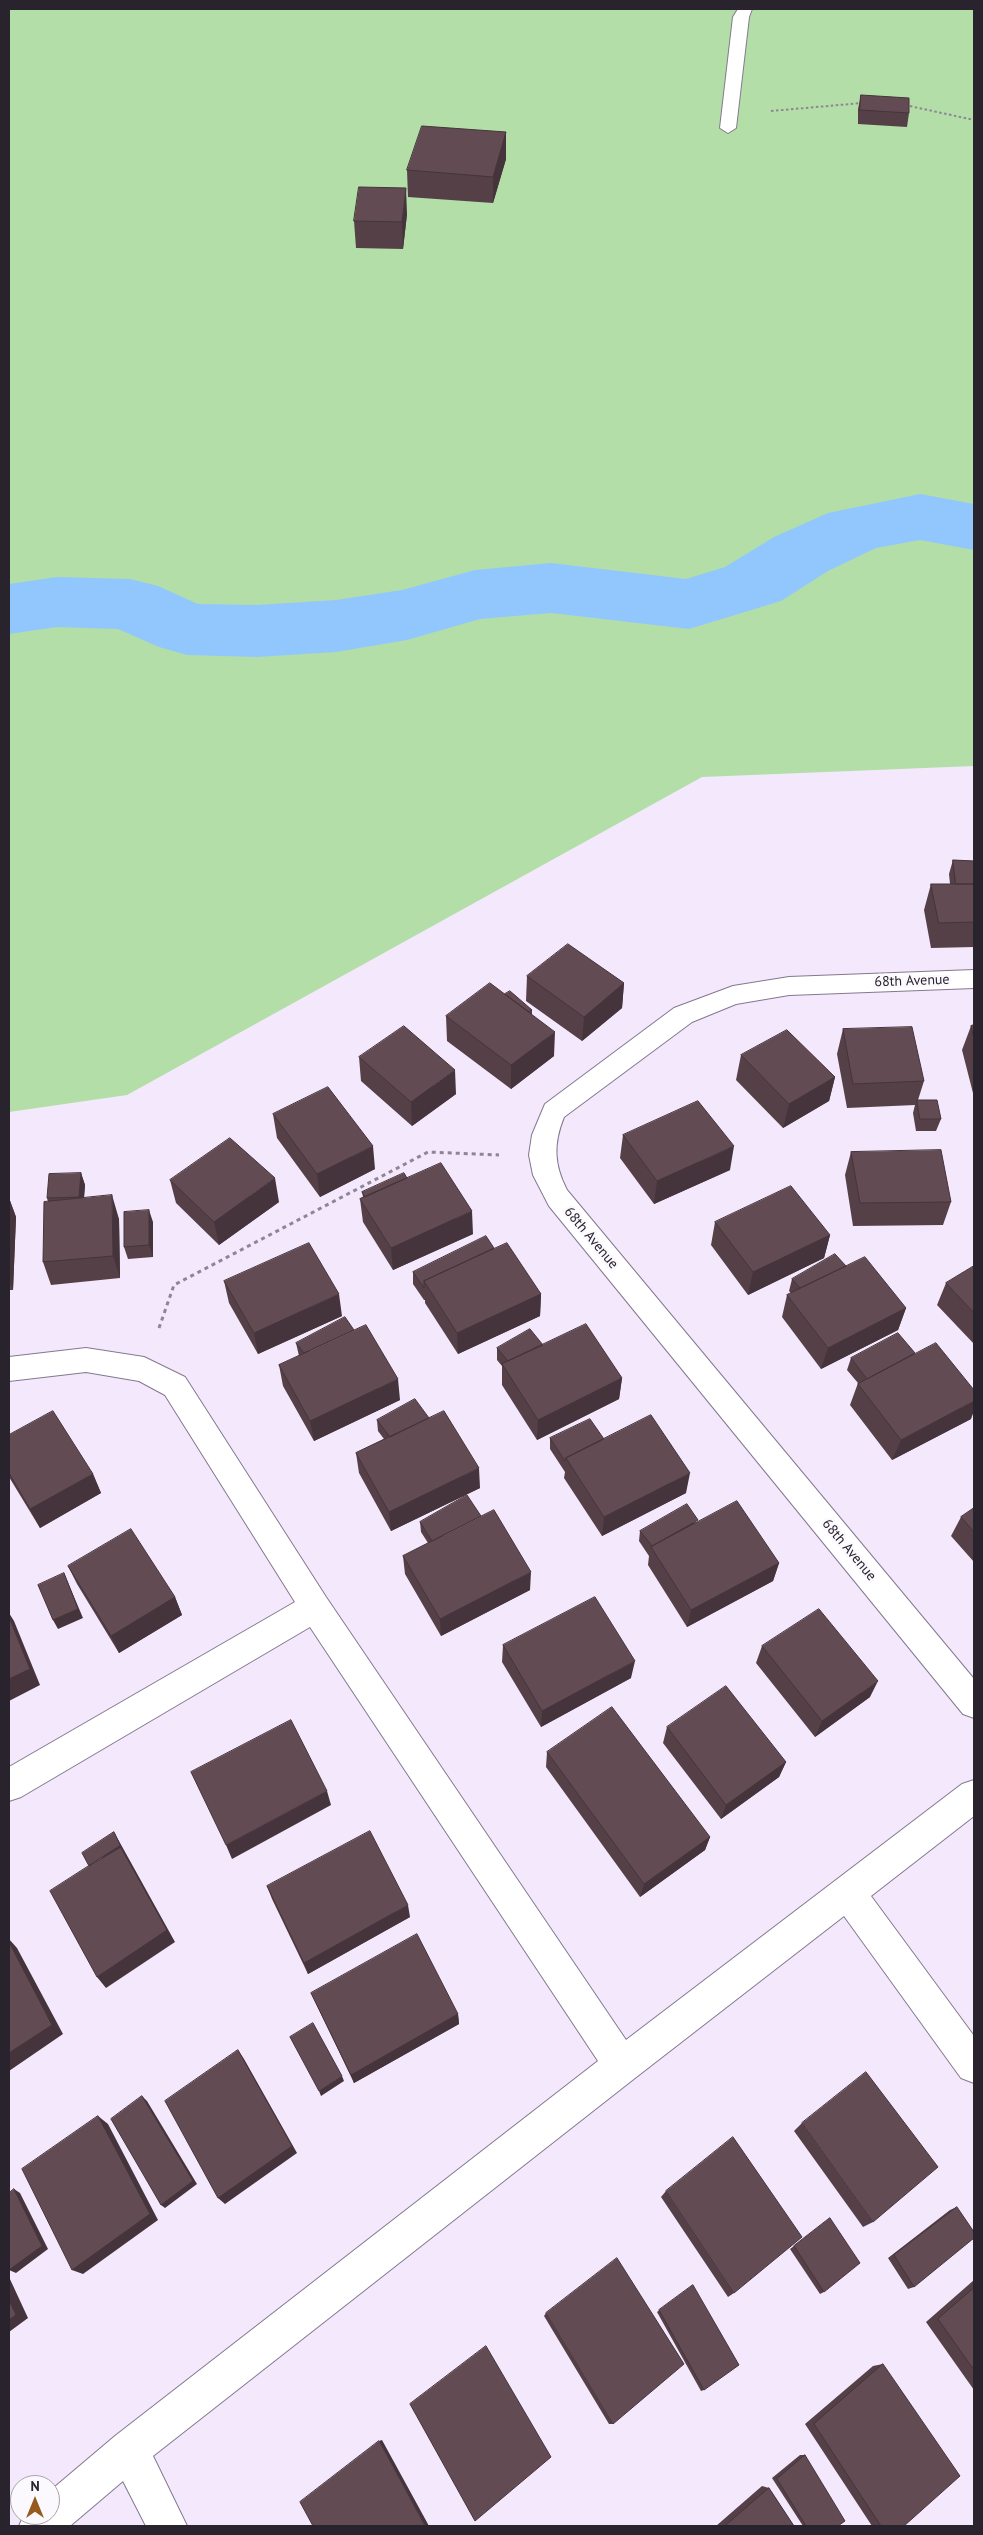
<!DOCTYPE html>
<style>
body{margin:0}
#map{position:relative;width:983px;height:2535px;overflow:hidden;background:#f3e8fc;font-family:"PT Sans",sans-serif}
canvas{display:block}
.frame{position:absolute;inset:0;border:10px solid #28232c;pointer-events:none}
.north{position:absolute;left:10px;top:2475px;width:50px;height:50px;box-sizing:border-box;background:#fcf9fe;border:1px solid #a7a3aa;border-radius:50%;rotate:0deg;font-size:14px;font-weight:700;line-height:20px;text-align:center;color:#28232c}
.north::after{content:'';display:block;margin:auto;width:18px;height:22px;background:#965a1c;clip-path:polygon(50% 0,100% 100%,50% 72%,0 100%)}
</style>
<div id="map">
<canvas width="983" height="2535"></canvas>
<div class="frame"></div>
<div class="north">N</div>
</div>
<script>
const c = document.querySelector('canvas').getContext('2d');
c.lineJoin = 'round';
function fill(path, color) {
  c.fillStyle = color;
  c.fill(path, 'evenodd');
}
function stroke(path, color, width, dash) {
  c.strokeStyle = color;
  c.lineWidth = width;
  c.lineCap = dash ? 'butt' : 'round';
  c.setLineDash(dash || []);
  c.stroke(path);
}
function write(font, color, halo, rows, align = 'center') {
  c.font = font + ' "PT Sans",sans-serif';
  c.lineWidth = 5;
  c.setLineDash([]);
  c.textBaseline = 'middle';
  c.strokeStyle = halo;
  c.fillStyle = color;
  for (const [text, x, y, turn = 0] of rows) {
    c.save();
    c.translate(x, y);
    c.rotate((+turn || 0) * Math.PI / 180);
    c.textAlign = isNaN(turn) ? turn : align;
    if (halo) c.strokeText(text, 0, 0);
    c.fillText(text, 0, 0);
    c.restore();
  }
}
const green = new Path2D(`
 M9 9H974V766L702 777 127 1095 9 1112Z`);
const river = new Path2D(`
 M920 494 974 504V550L920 540 876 548 828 571 781 601 689 629 551 613 480 619 407 640 336 652 257 657 187 655 159 647 118 629 57 627 9 634V584L57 577 130 579 158 586 198 604 257 605 336 600 402 590 475 570 551 563 686 579 725 567 774 537 828 513Z`);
const pathFar1 = new Path2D(`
 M905 105 974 120
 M771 111 862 103`);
const path = new Path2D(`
 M159 1328 174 1285 428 1152 499 1155`);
const service = new Path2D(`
 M738 9H752L749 17 736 128 728 133 720 128 733 17Z`);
const minor = new Path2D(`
 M974 970V988L789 995 736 1004 692 1022 564 1117C553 1144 554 1165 567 1190L974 1679V1718L963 1714 549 1206 533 1175 529 1155 532 1135 545 1104 674 1008 733 986 789 977Z
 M86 1348 144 1357 185 1377 326 1597 626 2040 962 1784 974 1780V1816L871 1896 974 2036V2083L961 2078 844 1916 635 2078 153 2456 187 2526H146L123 2481 70 2526H19L24 2515H50V2491L115 2436 598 2061 310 1627 21 1797 9 1801V1767L295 1602 165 1395 139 1381 86 1372 9 1381V1357Z`);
const wall = new Path2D(`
 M861 95 909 113 907 127 858 124V109Z
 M506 132V159L493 203 408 197 407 170Z
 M407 214 403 249 356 248 354 221Z
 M953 860 974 861V947L931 948 924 910 931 884H950L949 874Z
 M527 976 624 983 622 1008 582 1041 526 1001Z
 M505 994 532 1010V1015L554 1056 511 1089 447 1041 446 1016Z
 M974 1025V1097L962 1050 971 1026Z
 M843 1029 924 1081 918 1100 941 1119 936 1131H916L913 1113 915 1105 847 1108 837 1054Z
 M741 1055 835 1077 829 1101 783 1128 736 1080Z
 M359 1057 456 1094 412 1126 361 1081Z
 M273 1114 375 1169 320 1197 277 1138Z
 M623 1135 730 1170 654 1204 620 1158Z
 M851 1152 951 1202 943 1225 853 1226 845 1175Z
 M81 1173 85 1185 84 1198 119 1219 120 1278 51 1285 43 1262 48 1202 47 1198Z
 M407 1178 473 1234 393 1270 363 1222 360 1199 363 1197 362 1192Z
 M170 1180 279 1202 219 1245 176 1203Z
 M9 1198 16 1217 13 1290H9Z
 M153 1222V1257L128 1259 124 1247Z
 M715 1222 830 1235 824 1258 748 1295 711 1245Z
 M494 1248 541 1294 540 1316 458 1354 425 1303V1300H424L413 1284V1272Z
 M846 1266 906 1308 898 1330 821 1369 782 1317 787 1295 791 1293 789 1291 792 1279Z
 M974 1266V1344L937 1305 946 1283Z
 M224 1281 342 1316 258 1354 229 1303Z
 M296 1343 400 1400 314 1441 283 1386 279 1365 299 1356Z
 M543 1345 622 1378 619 1399 537 1440 502 1385V1366L497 1360V1348Z
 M915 1354 971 1419 892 1460 850 1405 858 1383 847 1370 851 1358Z
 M377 1420 480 1488 391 1531 359 1473 356 1453 384 1439 378 1431Z
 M9 1435 93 1474 101 1493 40 1528 9 1477Z
 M550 1438 604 1439 686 1493 602 1536 564 1478 565 1472 550 1449Z
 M974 1508V1562L951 1536 961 1517Z
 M420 1522 530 1590 441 1636 405 1574 403 1556 428 1543 421 1532Z
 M698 1522 779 1563 773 1581 687 1627 648 1565 649 1556 639 1541 640 1531Z
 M68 1566 175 1597 182 1615 119 1653 77 1584Z
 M503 1645 631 1678 541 1727 502 1662Z
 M762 1646 870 1697 815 1737 756 1663Z
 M667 1727 786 1762 779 1777 721 1819 663 1743Z
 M547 1752 710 1837 705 1850 640 1897 546 1767Z
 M267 1886 410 1917 308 1974 272 1899Z
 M311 1993 458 2014 459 2024 354 2083Z
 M802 2123 873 2222 863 2227 794 2131Z
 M666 2191 734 2293 728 2297 661 2197Z
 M957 2207 914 2287 908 2289 888 2258 950 2210Z
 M830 2218 824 2292 820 2294 790 2249Z
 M974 2280V2390L926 2322Z
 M693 2285 704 2390 701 2391 657 2312Z
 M546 2313 613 2424H609L544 2316Z
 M883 2364 904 2526H872L805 2424 873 2366Z
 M800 2455H805L838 2526H803L772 2478Z
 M762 2486 769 2488 794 2526H716Z`);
const shadedWall = new Path2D(`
 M506 132V159L493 203V177Z
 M406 188 407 214 403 249 402 222Z
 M624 983 622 1008 582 1041 584 1017Z
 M555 1032 554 1056 511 1089V1065Z
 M455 1070 456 1094 412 1126 411 1102Z
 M835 1077 829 1101 783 1128 789 1104Z
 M373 1146 375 1169 320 1197 317 1174Z
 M734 1146 730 1170 654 1204 657 1181Z
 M81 1173 85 1185 83 1209 79 1197Z
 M275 1178 279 1202 219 1245 214 1222Z
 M112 1195 119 1219 120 1278 113 1256Z
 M9 1198 16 1217 13 1290 9 1279Z
 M149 1210 153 1222V1257L149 1245Z
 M472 1211 473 1234 393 1270 391 1248Z
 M830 1235 824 1258 748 1295 753 1272Z
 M339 1294 342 1316 258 1354 254 1333Z
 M541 1294 540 1316 458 1354 457 1333Z
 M906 1308 898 1330 821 1369 828 1348Z
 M622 1378 619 1399 537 1440 538 1420Z
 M398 1379 400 1400 314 1441 310 1421Z
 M974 1401V1411L971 1419 892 1460 901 1440Z
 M479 1468 480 1488 391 1531 389 1512Z
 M690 1473 686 1493 602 1536 604 1517Z
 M93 1474 101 1493 40 1528 30 1509Z
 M779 1563 773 1581 687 1627 691 1610Z
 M531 1572 530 1590 441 1636 440 1619Z
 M64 1573 83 1618 58 1629 53 1620Z
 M175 1597 182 1615 119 1653 111 1636Z
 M9 1613 14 1621 40 1685 9 1701Z
 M635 1661 631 1678 541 1727 542 1711Z
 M878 1681 870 1697 815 1737 822 1721Z
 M786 1762 779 1777 721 1819 726 1805Z
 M327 1791 331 1805 232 1859 226 1845Z
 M114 1832 175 1942 106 1988 97 1977 95 1874Z
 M710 1837 705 1850 640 1897 644 1884Z
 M408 1905 410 1917 308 1974 304 1963Z
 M9 1939 17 1948 63 2034 9 2071Z
 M458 2014 459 2024 354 2083 351 2075Z
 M238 2050 244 2059 297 2153 225 2204 218 2198Z
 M342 2076 344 2081 321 2096 319 2091Z
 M142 2096 147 2101 197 2184 165 2208 161 2205Z
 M98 2116 108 2124 158 2220 83 2274 72 2270Z
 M14 2189 20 2193 48 2249 16 2273 9 2270Z
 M9 2277 28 2318 9 2332Z
 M382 2440 429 2526H425L379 2441Z`);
const building = new Path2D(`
 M861 95 909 98V113L860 110Z
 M422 126 506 132 493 177 407 170Z
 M359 187 406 188 402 222 354 221Z
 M953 860 974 861V884H956Z
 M931 884H974V922L939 923Z
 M568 944 624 983 584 1017 527 976Z
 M490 983 555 1032 511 1065 446 1016Z
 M510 991 532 1010 529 1012 505 994Z
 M974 1025V1039L971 1026Z
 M404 1026 455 1070 411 1102 359 1057Z
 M912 1027 924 1081 853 1084 843 1029Z
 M787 1030 835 1077 789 1104 741 1055Z
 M328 1087 373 1146 317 1174 273 1114Z
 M917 1100H937L941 1119H920Z
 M698 1101 734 1146 657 1181 623 1135Z
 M230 1138 275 1178 214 1222 170 1180Z
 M941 1150 951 1202 860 1203 851 1152Z
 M441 1163 472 1211 391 1248 360 1199Z
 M81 1173 79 1197 47 1198 49 1174Z
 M404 1173 407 1178 365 1197 362 1192Z
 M791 1186 830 1235 753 1272 715 1222Z
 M112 1195 113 1256 43 1262 44 1202Z
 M149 1210V1245L124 1247V1212Z
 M486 1236 494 1248 424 1281V1288L413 1272Z
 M309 1243 339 1294 254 1333 224 1281Z
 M507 1243 541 1294 457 1333 424 1281Z
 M835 1254 846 1266 800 1288 792 1279Z
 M865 1257 906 1308 828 1348 787 1295Z
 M974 1266V1313L946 1283Z
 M345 1317 354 1330 304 1353 296 1343Z
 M586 1324 622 1378 538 1420 502 1364Z
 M366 1325 398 1379 310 1421 279 1365Z
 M530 1329 543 1345 508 1361 497 1348Z
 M898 1333 915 1353 867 1379 851 1358Z
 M936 1343 974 1390V1401L901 1440 858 1384Z
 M415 1399 429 1418 390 1437 377 1420Z
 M53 1411 93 1474 30 1509 9 1473V1435Z
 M444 1411 479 1468 389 1512 356 1453Z
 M651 1415 690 1473 604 1517 566 1458Z
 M590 1419 604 1439 566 1458 565 1461 550 1438Z
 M467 1495 481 1516 432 1541 420 1522Z
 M737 1501 779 1563 691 1610 651 1547Z
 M687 1504 698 1520 652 1546 640 1531Z
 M974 1508V1532L961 1517Z
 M494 1510 531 1572 440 1619 403 1556Z
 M131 1529 175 1597 111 1636 68 1566Z
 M64 1573 78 1609 53 1620 38 1585Z
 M595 1597 635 1661 542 1711 503 1645Z
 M819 1609 878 1681 822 1721 762 1646Z
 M9 1617 30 1669 9 1679Z
 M726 1686 786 1762 726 1805 667 1727Z
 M612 1707 710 1837 644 1884 547 1752Z
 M291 1720 327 1791 226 1845 191 1772Z
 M370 1831 408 1905 304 1963 267 1886Z
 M114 1832 121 1847 89 1866 82 1853Z
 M120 1846 167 1930 97 1977 50 1891Z
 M417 1934 458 2014 351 2075 311 1993Z
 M9 1942 52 2025 9 2053Z
 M313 2023 342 2076 319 2091 290 2037Z
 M238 2050 292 2146 218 2198 165 2101Z
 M866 2072 938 2167 873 2222 802 2123Z
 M142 2096 193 2181 161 2205 111 2119Z
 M98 2116 150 2214 72 2270 22 2169Z
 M733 2137 802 2237 734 2293 666 2191Z
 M14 2189 42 2246 9 2270V2193Z
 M957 2207 974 2232V2238L914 2287 894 2255Z
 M830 2218 860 2263 824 2292 794 2246Z
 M617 2258 684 2364 613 2424 546 2313Z
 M693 2285 739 2365 704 2390 659 2310Z
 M974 2288V2370L938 2319Z
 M9 2300 16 2315 9 2320Z
 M486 2346 551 2457 475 2521 410 2404Z
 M883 2364 960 2476 904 2526H881L814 2424Z
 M379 2441 425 2526H313L300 2502Z
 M805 2455 845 2521 838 2526H806L777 2479Z
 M769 2488 794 2526H725Z`);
const streetNames = [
 ["68th Avenue",912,981,-2],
 ["68th Avenue",591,1238,50],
 ["68th Avenue",849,1550,50]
];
fill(green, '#b3dea8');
fill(river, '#92c7fe');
stroke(service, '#84788e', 2);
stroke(minor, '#84788e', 2);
stroke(pathFar1, '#8e8695', 2, [2.5, 2.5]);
stroke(path, '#8e8695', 3, [4, 4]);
fill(service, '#fff');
fill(minor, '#fff');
fill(wall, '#554048');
fill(shadedWall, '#45343b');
fill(building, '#634b54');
stroke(building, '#45343b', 1);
write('14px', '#28232c', '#fcf9fe', streetNames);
</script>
